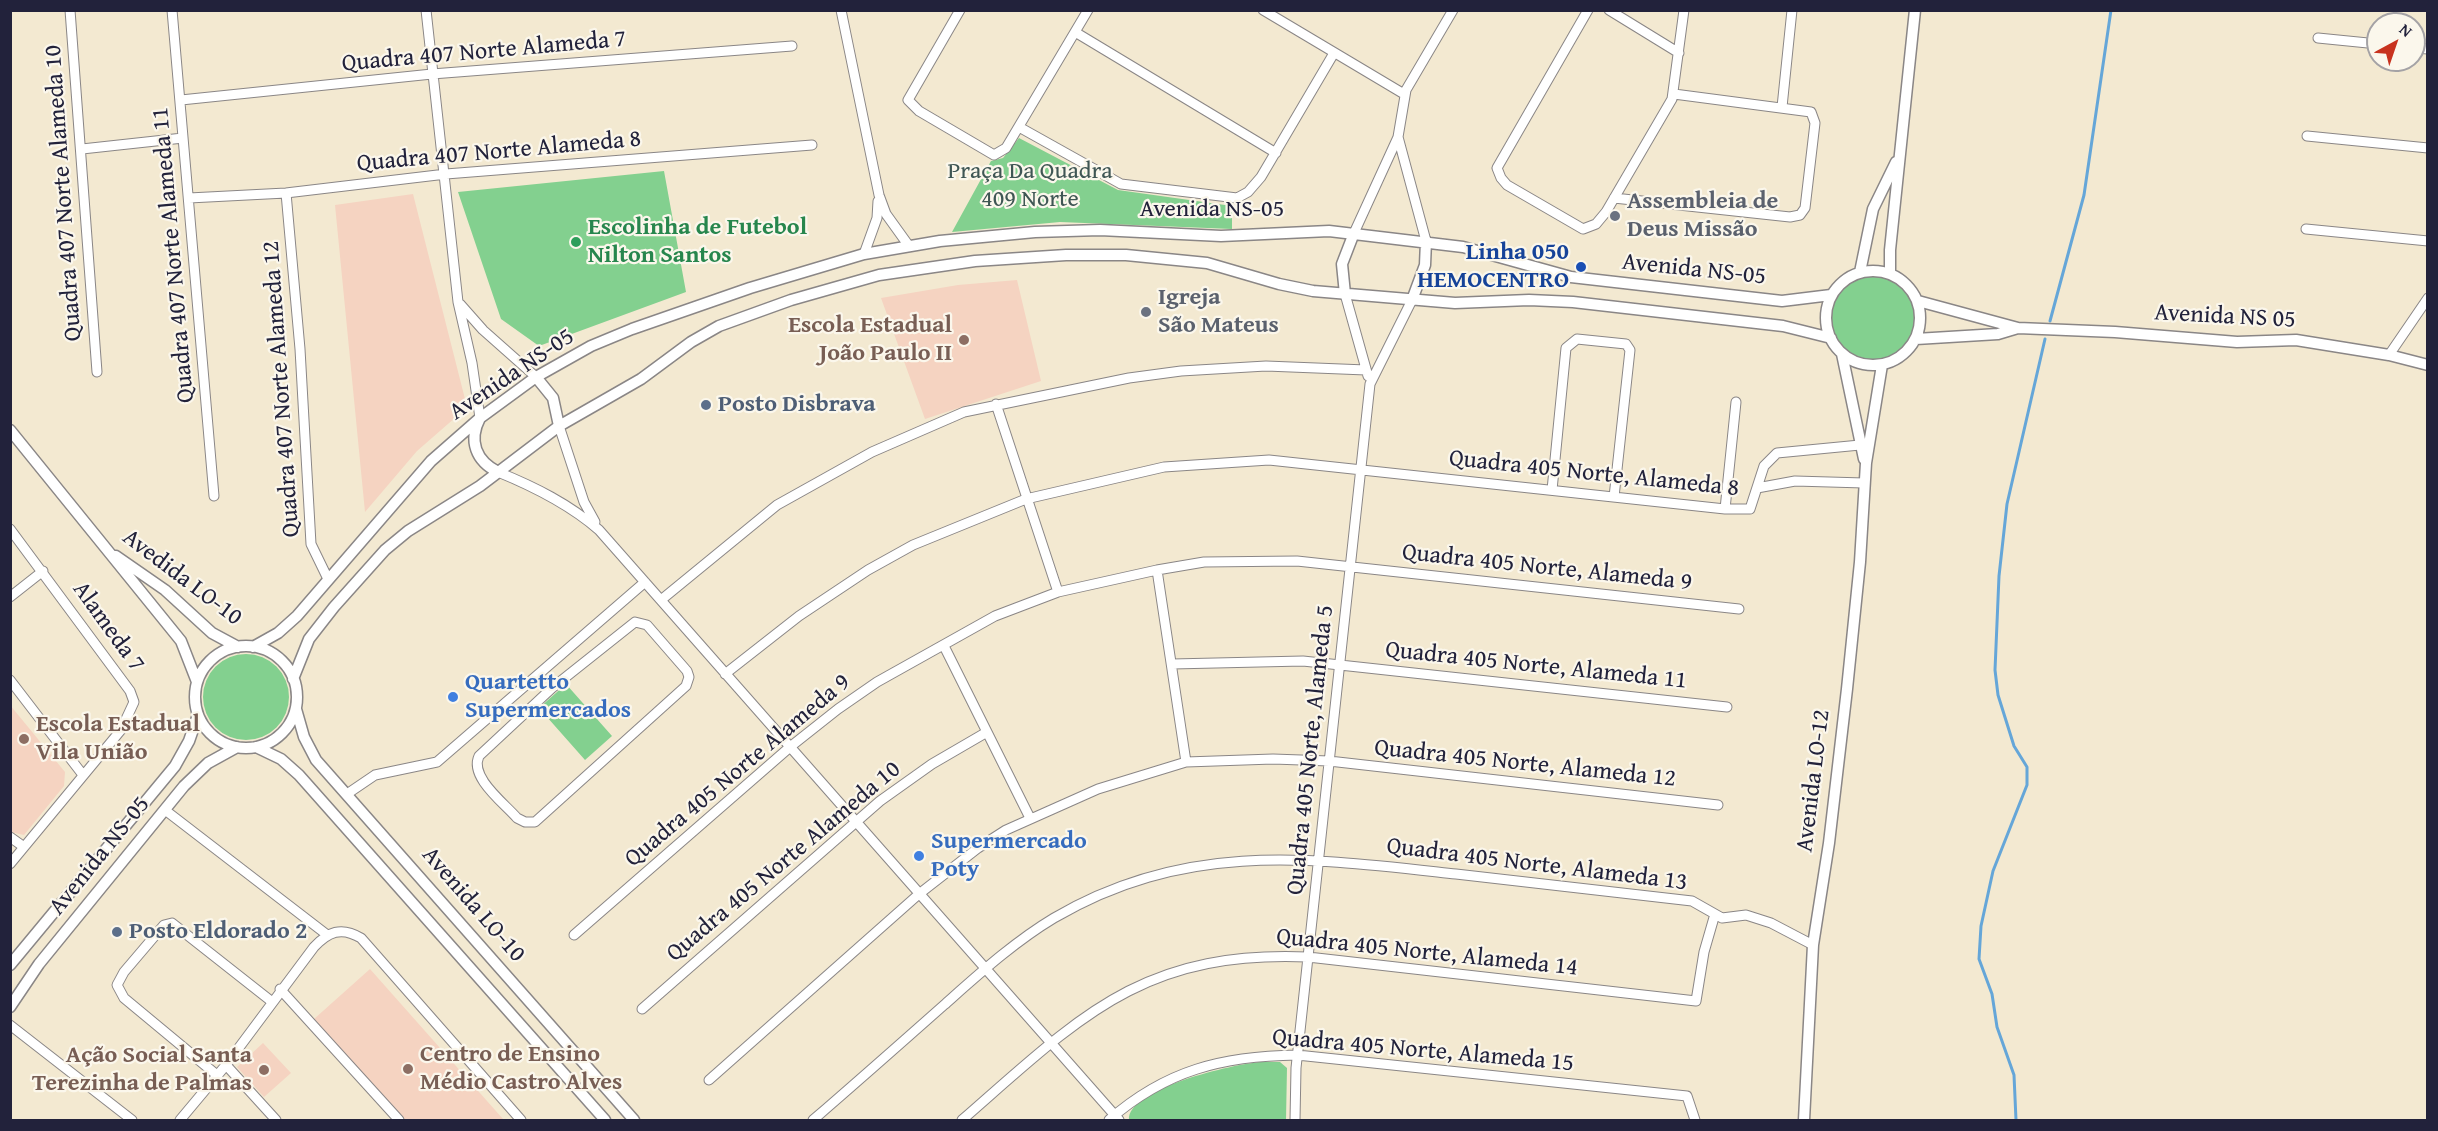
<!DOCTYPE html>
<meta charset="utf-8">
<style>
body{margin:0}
#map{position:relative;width:2438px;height:1131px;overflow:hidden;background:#f3e9d1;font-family:"Gentium Book Plus",serif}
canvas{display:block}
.frame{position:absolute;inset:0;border:12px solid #22223b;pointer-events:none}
.north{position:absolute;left:2366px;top:12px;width:60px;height:60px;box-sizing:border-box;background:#fbf7ec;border:2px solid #a4a2a5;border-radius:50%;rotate:40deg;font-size:16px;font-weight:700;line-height:24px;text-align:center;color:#22223b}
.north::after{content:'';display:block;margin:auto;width:21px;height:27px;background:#c8321e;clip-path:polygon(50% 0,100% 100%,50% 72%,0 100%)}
</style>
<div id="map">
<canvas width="2438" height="1131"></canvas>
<div class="frame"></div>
<div class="north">N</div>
</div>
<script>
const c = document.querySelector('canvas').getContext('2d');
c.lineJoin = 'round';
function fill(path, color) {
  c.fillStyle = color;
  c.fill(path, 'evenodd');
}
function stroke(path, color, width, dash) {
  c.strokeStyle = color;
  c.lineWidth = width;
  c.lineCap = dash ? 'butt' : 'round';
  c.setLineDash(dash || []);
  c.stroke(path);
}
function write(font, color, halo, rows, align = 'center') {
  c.font = font + ' "Gentium Book Plus",serif';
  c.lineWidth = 4.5;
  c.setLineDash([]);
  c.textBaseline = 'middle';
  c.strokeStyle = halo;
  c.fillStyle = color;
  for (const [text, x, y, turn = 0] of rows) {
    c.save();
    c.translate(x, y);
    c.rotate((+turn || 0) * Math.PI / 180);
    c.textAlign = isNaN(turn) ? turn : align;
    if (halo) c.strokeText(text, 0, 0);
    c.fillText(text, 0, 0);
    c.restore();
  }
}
const built = new Path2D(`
 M413 194 466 403 464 410 417 451 365 512 335 205Z
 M1017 280 1041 381 925 419 881 298 958 285Z
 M10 705 65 772 64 786 24 835 11 832Z
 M370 969 503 1119 501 1120H405L314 1019Z
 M263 1043 291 1073 264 1097 237 1067Z`);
const green = new Path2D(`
 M1019 138 1118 190 1232 206V229L1060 222 952 232 991 161 1003 158Z
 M664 171 686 292 539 346 501 319 458 192Z
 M1830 318a43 43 0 1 1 86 0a43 43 0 1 1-86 0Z
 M203 697a43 43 0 1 1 86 0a43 43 0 1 1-86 0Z
 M566 684 612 736 585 760 539 708Z
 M1260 1062H1280L1287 1068 1286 1120H1129C1127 1088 1235 1064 1260 1062Z`);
const stream = new Path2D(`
 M2050 321 2084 195 2111 10
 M2016 1120 2014 1075 1997 1027 1992 994 1979 959 1981 926 1993 871 2027 785V767L2014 746 1998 695 1995 670 1999 576 2007 504 2045 339`);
const minor = new Path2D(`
 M70 10 97 372
 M172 10 214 496
 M426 10 458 302 472 363 480 418
 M841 10 879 195 886 214 909 246
 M960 10 908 100 919 111 994 155 1006 148 1088 10
 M1263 10 1404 94
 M1588 10 1497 168 1501 178 1507 185 1583 229 1596 224 1606 212 1672 99 1684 10
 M1609 10 1679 53
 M1075 32 1276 153
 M2318 38 2378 44
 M2414 48 2428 49
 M181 100 432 74 792 46
 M1782 107 1792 10
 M1019 127 1121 184 1237 198 1248 192 1261 177 1334 53
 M2307 136 2428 148
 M1398 137 1426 241
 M82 149 183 138
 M286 193 300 349 311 544 328 579
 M189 198 286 193 446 174 812 145
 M1614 198 1790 217 1800 215 1805 208 1815 123 1811 112 1674 94
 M2306 229 2428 241
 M1354 233 1398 137 1406 90 1453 10
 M864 254 877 218 878 201
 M1345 294 1368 376
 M460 304 483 330 536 377
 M2389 355 2428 298
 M996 404 1058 592
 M559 426 584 502 595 522
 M498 472C535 487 569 504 599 530L1119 1120
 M1757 488 1795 481 1864 483
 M1552 490 1566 348 1577 339 1626 344 1630 350 1614 497
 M1725 509 1736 402
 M10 529 130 691 134 702 121 730 10 864
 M1157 570 1186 762
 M10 597 43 571
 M661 600 777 505 872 452 964 412 1129 378 1181 371 1266 366 1366 370
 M635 622 647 625 687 671 689 677 686 686 535 822H525L517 818C504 803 469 777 479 756L552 688Z
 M944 646 1030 818
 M1172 664 1303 661 1727 707
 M725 674 799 616 868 570 913 545 1026 499 1164 467 1269 460 1725 509H1750L1764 466 1777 453 1860 445
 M10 680 83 775
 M347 794 375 775 437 762 645 582
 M165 810 326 934
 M10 837 24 847
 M574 935 790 747 838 709 877 682 995 616 1058 592 1157 570 1204 562 1297 561 1739 609
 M280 989 399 1120
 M642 1009 880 801 932 764 987 732
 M10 1025 132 1120
 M226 1065 276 1120
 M218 1076 124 998 117 985 124 972 164 925 172 923 271 1001
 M709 1080 919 894 978 848 1006 830 1098 789 1186 762 1273 759 1329 761 1718 805
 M180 1120 226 1065 314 947C328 932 341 926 361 938L521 1120
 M813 1120C857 1082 900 1044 944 1005 979 974 1014 942 1054 918 1187 840 1311 858 1456 874 1534 883 1613 892 1692 901L1722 918 1746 915 1771 923 1813 945
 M962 1120C1079 1018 1141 950 1308 957L1696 1001 1704 952 1715 914
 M1109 1120C1166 1070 1223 1056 1297 1055L1687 1096 1695 1120
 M1295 1120 1296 1068 1370 384 1412 300`);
const tertiary = new Path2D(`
 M1826 318a47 47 0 1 1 94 0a47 47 0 1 1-94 0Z
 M1860 272 1873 209 1896 162
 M1890 274V250L1915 10
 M1345 294 1342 264 1354 233
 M1412 300 1425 265 1426 241
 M1918 301 2018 328 2115 332 2237 342 2296 340 2389 355 2428 365
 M1916 339 1998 334 2018 328
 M1842 354 1864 459
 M536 377 553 398 559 426
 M480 418C468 441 476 461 498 472
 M10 430 181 641 197 682
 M116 556 165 590 212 633 238 647
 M195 697a51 51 0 1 1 102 0a51 51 0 1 1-102 0Z
 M253 647 278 633 297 616 431 461 480 418 536 377 591 346 632 329 750 288 864 254 940 241 1035 232 1100 230 1221 236 1329 231 1463 247 1571 277 1782 301 1831 295
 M293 679 309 639 334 607 385 550 408 531 480 486 559 426 641 379 691 342 719 326 791 300 879 275 975 261 1066 255H1126L1207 263 1279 284 1313 291 1455 303 1529 300 1573 302 1783 326 1831 338
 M296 709 304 737 316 760 634 1120
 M256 747 281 759 299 775 605 1120
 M10 965 175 766 189 741 198 715
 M10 1007 39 964 184 786 208 763 237 747
 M1804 1120 1813 945 1829 843 1847 689 1860 562 1866 463 1882 365`);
const markers = [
 [1615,216,6,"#6b7280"],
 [576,242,6,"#2e9e5b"],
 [1581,267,6,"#1a4fb4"],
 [1146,312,6,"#6b7280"],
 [964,340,6,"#8d6e63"],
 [706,405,6,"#5c6f8a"],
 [453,697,6,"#3f7fe0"],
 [24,739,6,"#8d6e63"],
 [919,856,6,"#3f7fe0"],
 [117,932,6,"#5c6f8a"],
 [408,1069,6,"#8d6e63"],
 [264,1070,6,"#8d6e63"]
];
const streetNames = [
 ["Quadra 407 Norte Alameda 7",484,52,-5],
 ["Quadra 407 Norte Alameda 8",499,152,-5],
 ["Quadra 407 Norte Alameda 10",64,193,-94],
 ["Avenida NS-05",1212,210],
 ["Quadra 407 Norte Alameda 11",174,255,-95],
 ["Avenida NS-05",1694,270,6],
 ["Avenida NS 05",2225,317,3],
 ["Avenida NS-05",512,375,-34],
 ["Quadra 407 Norte Alameda 12",282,389,-94],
 ["Quadra 405 Norte, Alameda 8",1594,474,6],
 ["Quadra 405 Norte, Alameda 9",1547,568,6],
 ["Avedida LO-10",182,578,37],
 ["Alameda 7",108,627,54],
 ["Quadra 405 Norte, Alameda 11",1536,666,6],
 ["Quadra 405 Norte, Alameda 5",1311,750,-84],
 ["Quadra 405 Norte, Alameda 12",1525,764,6],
 ["Quadra 405 Norte Alameda 9",738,771,-40],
 ["Avenida LO-12",1814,781,-83],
 ["Avenida NS-05",100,856,-51],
 ["Quadra 405 Norte Alameda 10",784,862,-40],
 ["Quadra 405 Norte, Alameda 13",1537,865,7],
 ["Avenida LO-10",473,905,49],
 ["Quadra 405 Norte, Alameda 14",1427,953,6],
 ["Quadra 405 Norte, Alameda 15",1423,1051,5]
];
const parkNames = [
 ["Praça Da Quadra",1030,172],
 ["409 Norte",1030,200]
];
const worshipNames = [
 ["Assembleia de",1627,202],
 ["Deus Missão",1627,230],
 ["Igreja",1158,298],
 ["São Mateus",1158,326]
];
const leisureNames = [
 ["Escolinha de Futebol",588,228],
 ["Nilton Santos",588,256]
];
const transitNames = [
 ["Linha 050",1569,253],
 ["HEMOCENTRO",1569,281]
];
const educationNames = [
 ["Escola Estadual",952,326],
 ["João Paulo II",952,354],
 ["Escola Estadual",36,725,"left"],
 ["Vila União",36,753,"left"],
 ["Centro de Ensino",420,1055,"left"],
 ["Médio Castro Alves",420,1083,"left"],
 ["Ação Social Santa",252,1056],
 ["Terezinha de Palmas",252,1084]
];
const serviceNames = [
 ["Posto Disbrava",718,405],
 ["Posto Eldorado 2",129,932]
];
const shopNames = [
 ["Quartetto",465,683],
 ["Supermercados",465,711],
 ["Supermercado",931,842],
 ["Poty",931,870]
];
fill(built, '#f5d3c1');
fill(green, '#83d08f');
stroke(stream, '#65a6d8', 3);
stroke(minor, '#8a8686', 11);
stroke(tertiary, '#8a8686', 13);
stroke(minor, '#fff', 9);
stroke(tertiary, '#fff', 10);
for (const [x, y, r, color] of markers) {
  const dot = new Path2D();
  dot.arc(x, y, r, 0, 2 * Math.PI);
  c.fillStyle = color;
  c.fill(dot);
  stroke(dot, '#fbf7ec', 2);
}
write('24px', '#22223b', '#fbf7ec', streetNames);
write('24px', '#3f5654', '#fbf7ec', parkNames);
write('bold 24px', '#5b616d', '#fbf7ec', worshipNames, 'left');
write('bold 24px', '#27864d', '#fbf7ec', leisureNames, 'left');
write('bold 24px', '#164399', '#fbf7ec', transitNames, 'right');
write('bold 24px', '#785e54', '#fbf7ec', educationNames, 'right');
write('bold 24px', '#4e5e75', '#fbf7ec', serviceNames, 'left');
write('bold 24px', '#366cbe', '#fbf7ec', shopNames, 'left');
</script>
